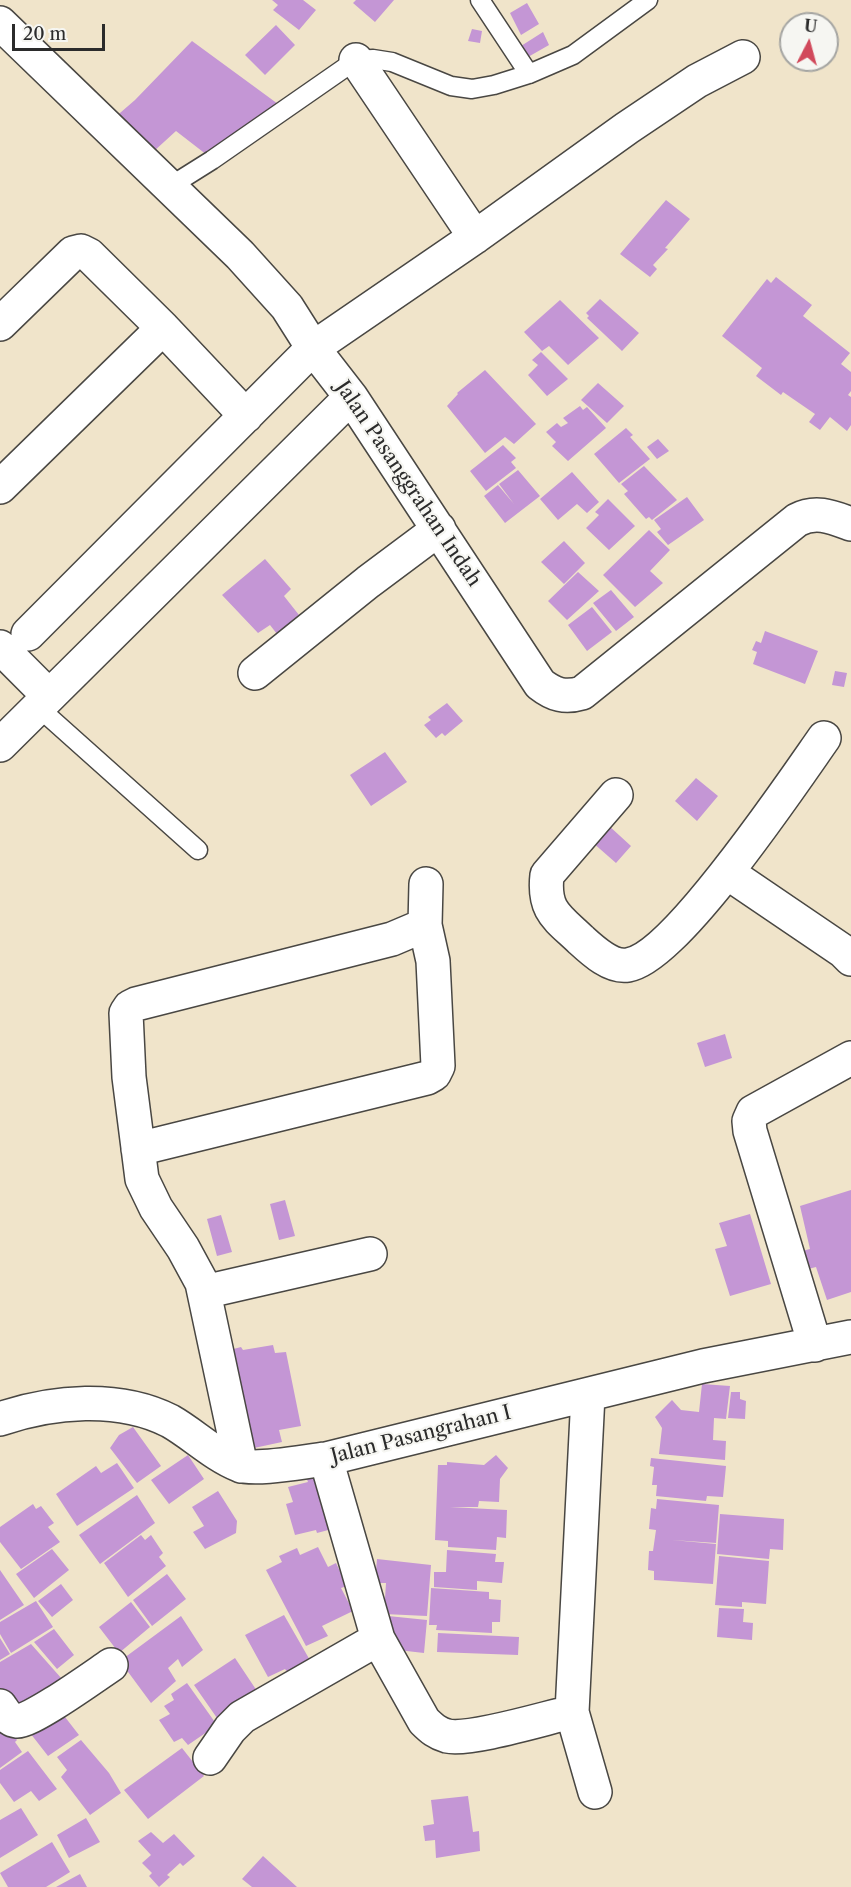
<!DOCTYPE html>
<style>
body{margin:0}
#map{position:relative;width:851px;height:1887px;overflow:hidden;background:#f0e4ca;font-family:"Libre Caslon Text",serif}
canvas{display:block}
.north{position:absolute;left:779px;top:12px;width:60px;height:60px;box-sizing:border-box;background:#f6f6f2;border:2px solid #a5a5a2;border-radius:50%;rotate:6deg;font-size:16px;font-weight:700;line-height:24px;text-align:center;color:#2b2b2b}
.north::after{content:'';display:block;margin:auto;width:21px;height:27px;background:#d1495b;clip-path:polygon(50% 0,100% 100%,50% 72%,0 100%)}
.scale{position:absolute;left:12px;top:24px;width:93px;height:27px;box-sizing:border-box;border:3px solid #2b2b2b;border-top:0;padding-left:8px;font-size:18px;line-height:21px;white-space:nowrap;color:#2b2b2b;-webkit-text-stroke:4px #f6f6f2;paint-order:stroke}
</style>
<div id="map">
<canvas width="851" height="1887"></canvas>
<div class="north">U</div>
<div class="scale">20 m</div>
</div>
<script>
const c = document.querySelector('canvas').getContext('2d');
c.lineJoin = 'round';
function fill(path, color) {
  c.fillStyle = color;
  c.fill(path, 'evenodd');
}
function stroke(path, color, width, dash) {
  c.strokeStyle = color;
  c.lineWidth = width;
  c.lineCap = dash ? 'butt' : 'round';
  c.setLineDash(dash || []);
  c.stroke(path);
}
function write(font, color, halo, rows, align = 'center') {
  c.font = font + ' "Libre Caslon Text",serif';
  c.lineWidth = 4.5;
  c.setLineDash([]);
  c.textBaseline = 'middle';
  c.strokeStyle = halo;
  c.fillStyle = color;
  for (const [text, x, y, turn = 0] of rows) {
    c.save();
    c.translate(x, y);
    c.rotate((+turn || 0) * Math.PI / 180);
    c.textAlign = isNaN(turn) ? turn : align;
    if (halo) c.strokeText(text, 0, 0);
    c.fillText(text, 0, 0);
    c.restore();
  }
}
const building = new Path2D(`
 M272 0H303L316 10 299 30 273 10 278 5Z
 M356 0H394L375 22 353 3Z
 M527 3 539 24 521 35 510 13Z
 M276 25 295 45 265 75 245 55Z
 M472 29 482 31 480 43 468 41Z
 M543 32 549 45 528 57 521 46Z
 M192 41 278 104 207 155 176 131 153 152 113 119 135 100Z
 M666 200 690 219 665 248 668 249 653 265 657 269 650 277 620 254Z
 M776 277 812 305 803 316 850 353 841 364 851 372V391L848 395 851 397V425L847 431 830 417 820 430 809 422 815 414 783 392 781 395 756 376 762 368 722 336 767 279 771 283Z
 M600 299 639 333 622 351 587 318 589 316 586 313Z
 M560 300 599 338 568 365 549 346 542 351 524 332Z
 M541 352 568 379 547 396 528 375 538 365 532 360Z
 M485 370 536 424 514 444 505 437 485 453 447 406 458 394 457 393Z
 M598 383 624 406 607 423 581 400Z
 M580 406 583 410 587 407 606 428 568 461 552 446 556 442 546 432 557 423 561 427 568 423 563 418Z
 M626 428 633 435 630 437 650 459 619 483 594 454Z
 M658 439 669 451 657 459 647 447Z
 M503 445 516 458 511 462 516 468 486 491 470 471Z
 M644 466 677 500 652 520 649 517 646 519 624 494 628 491 621 484Z
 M518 470 540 496 505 523 484 496 498 485 514 504 499 484Z
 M572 472 599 502 587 513 577 504 558 520 540 499Z
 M687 497 704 520 668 545 657 532 661 529 654 520Z
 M608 499 635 526 609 550 586 528 599 515 595 512Z
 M649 530 670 550 650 571 663 583 635 607 603 575Z
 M564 541 585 563 564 584 541 562Z
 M265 559 291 589 284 596 299 615 277 634 270 625 258 633 222 595Z
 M578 572 599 591 567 620 548 601Z
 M611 590 634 617 616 631 593 603Z
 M592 607 612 632 587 651 568 625Z
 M765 631 818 651 805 684 753 664 757 652 752 650 756 641 761 643Z
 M835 671 847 673 844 687 832 685Z
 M447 703 463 721 445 736 442 733 436 738 424 725 431 720 428 717Z
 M385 752 407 782 371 806 350 775Z
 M696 778 718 796 697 821 675 801Z
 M608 825 631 846 616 863 592 842Z
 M725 1034 732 1058 705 1067 697 1043Z
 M851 1190V1292L827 1300 816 1267 800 1271 794 1253 810 1249 800 1206Z
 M285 1200 295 1236 279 1240 270 1204Z
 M750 1214 771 1284 730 1296 715 1249 727 1246 719 1223Z
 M221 1215 232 1252 217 1256 207 1219Z
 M273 1345 275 1353 286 1352 301 1426 279 1430 282 1442 254 1448 243 1401 226 1351 241 1347 243 1350Z
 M702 1384 730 1386 726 1419 714 1418 713 1440 726 1441 725 1460 659 1454 662 1428 655 1417 672 1400 681 1410 699 1412Z
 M731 1392H740V1399L746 1401 745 1419 728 1418Z
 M133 1427 161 1466 137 1483 110 1448 119 1435Z
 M188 1455 204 1479 169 1504 151 1480Z
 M496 1455 508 1468 500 1479 499 1502 479 1501 478 1507H450L507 1510 506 1538 497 1537 496 1550 448 1547V1541L435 1540 438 1465H447V1462L484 1465Z
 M651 1458 726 1466 723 1497 707 1496 706 1501 656 1496 657 1485H652L654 1467 650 1466Z
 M117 1463 134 1488 77 1526 56 1494 96 1466 101 1473Z
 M321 1473 332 1529 317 1533 316 1530 295 1535 286 1504 293 1502 288 1487 308 1482 306 1477Z
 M218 1491 237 1521 236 1533 205 1549 193 1532 204 1526 192 1507Z
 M137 1495 155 1523 100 1564 79 1535Z
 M657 1499 719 1505 716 1543 672 1540 716 1544 713 1584 654 1580V1571L648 1570 649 1551H653L656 1530 649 1529 651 1508 656 1509Z
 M33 1504 36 1509 41 1506 54 1523 48 1527 60 1542 21 1569 0 1542V1527Z
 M720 1514 784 1519 783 1550 770 1549 769 1559 717 1554Z
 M141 1535 145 1540 151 1535 163 1553 159 1557 166 1566 128 1597 104 1563Z
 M318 1547 328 1567 336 1563 347 1586 341 1588 353 1611 322 1626 328 1636 306 1646 266 1570 282 1562 279 1556 297 1548 300 1555Z
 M52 1549 69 1570 34 1598 16 1574Z
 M447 1550 496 1554 495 1562H504L502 1583 477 1581V1590L434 1587V1572H446Z
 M719 1556 769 1561 766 1604 742 1602V1607L715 1605Z
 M377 1559 431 1565 427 1616 384 1614 386 1583H375Z
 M0 1570 24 1605 0 1620Z
 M167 1574 186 1599 152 1626 133 1600Z
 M61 1584 73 1600 52 1617 38 1601Z
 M431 1588 489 1592V1599L501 1600 500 1622H492V1633L436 1630 437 1625H429Z
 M36 1601 53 1627 11 1653 0 1634V1622Z
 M131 1602 150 1627 119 1653 99 1627Z
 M719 1608 744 1609 743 1622 753 1623 752 1640 717 1637Z
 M284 1615 311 1662 290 1675 285 1669 268 1677 245 1635Z
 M181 1616 203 1650 182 1667 178 1659 168 1668 176 1681 151 1703 120 1661Z
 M388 1616 427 1620 424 1653 389 1649Z
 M54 1629 74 1655 57 1669 34 1642Z
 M438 1633 519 1637 518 1655 437 1652Z
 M0 1638 10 1654 0 1660Z
 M31 1644 62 1679 12 1712 0 1697V1662Z
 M235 1658 257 1691 217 1718 194 1685Z
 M187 1683 217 1725 188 1745 182 1738 174 1742 159 1720 170 1714 164 1706 174 1700 171 1694Z
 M58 1708 79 1735 48 1756 27 1729Z
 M0 1718 17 1740 15 1742 22 1752 0 1768Z
 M81 1740 109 1773 121 1793 90 1815 61 1777 67 1770 57 1757Z
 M182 1748 204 1776 148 1819 124 1790Z
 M28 1751 57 1789 39 1801 31 1791 14 1802 0 1783V1770Z
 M468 1796 473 1832 479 1831 480 1851 436 1858 435 1840 425 1841 423 1826 434 1824 431 1800Z
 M21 1808 38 1835 0 1858V1820Z
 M86 1818 100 1842 69 1858 57 1835Z
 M151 1832 163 1843 174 1834 195 1856 183 1866 180 1863 167 1875 170 1877 159 1887 149 1876 152 1873 142 1863 151 1855 138 1841Z
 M52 1842 70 1872 46 1887H8L0 1873Z
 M263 1856 297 1887H252L242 1879Z
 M80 1874 87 1887H56Z`);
const service = new Path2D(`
 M480 0 529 74
 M169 187 212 160 356 60 373 59 392 62 451 86 472 89 494 85 529 74 573 55 648 0
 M38 707 198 850`);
const minor = new Path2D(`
 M0 23 240 255 287 307 313 348 351 397 540 684C554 695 565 698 582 693L797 520C816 510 832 517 851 524
 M356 60 475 237
 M0 324 73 253 81 251 89 255 163 328 246 416
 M0 487 163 328
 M28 634 313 348 475 237 627 128 697 81 743 57
 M0 647 48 695
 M255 673 368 582 439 529
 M0 745 351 397
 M616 795 547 875C543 911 557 917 581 940 593 951 611 968 628 965 676 957 793 782 824 738
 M728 873 843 951 851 959
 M138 1149 427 1078 434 1074 438 1066 433 961 425 925 426 884
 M204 1292 370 1254
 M815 1345 750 1131 749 1121 753 1112 851 1058
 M588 1395 572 1712 595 1792
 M0 1419C52 1401 119 1395 170 1421 193 1434 214 1455 239 1465 256 1471 306 1461 326 1459L703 1366 851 1337
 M326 1459 378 1639 424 1721C432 1729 437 1733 447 1736 471 1741 545 1718 572 1712
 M241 1466 202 1283 183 1248 156 1208 142 1179 129 1077 126 1013 130 1007 136 1004 392 939 425 925
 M0 1706C5 1713 8 1720 17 1721 31 1722 96 1675 111 1665
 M210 1758 230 1729 242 1717 378 1639`);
const streetNames = [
 ["Jalan Pasanggrahan Indah",408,484,56],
 ["Jalan Pasangrahan I",421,1435,-14]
];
fill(building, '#c496d5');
stroke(service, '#494743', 21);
stroke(minor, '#494743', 36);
stroke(service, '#fff', 18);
stroke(minor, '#fff', 33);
write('20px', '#2b2b2b', '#f6f6f2', streetNames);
</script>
